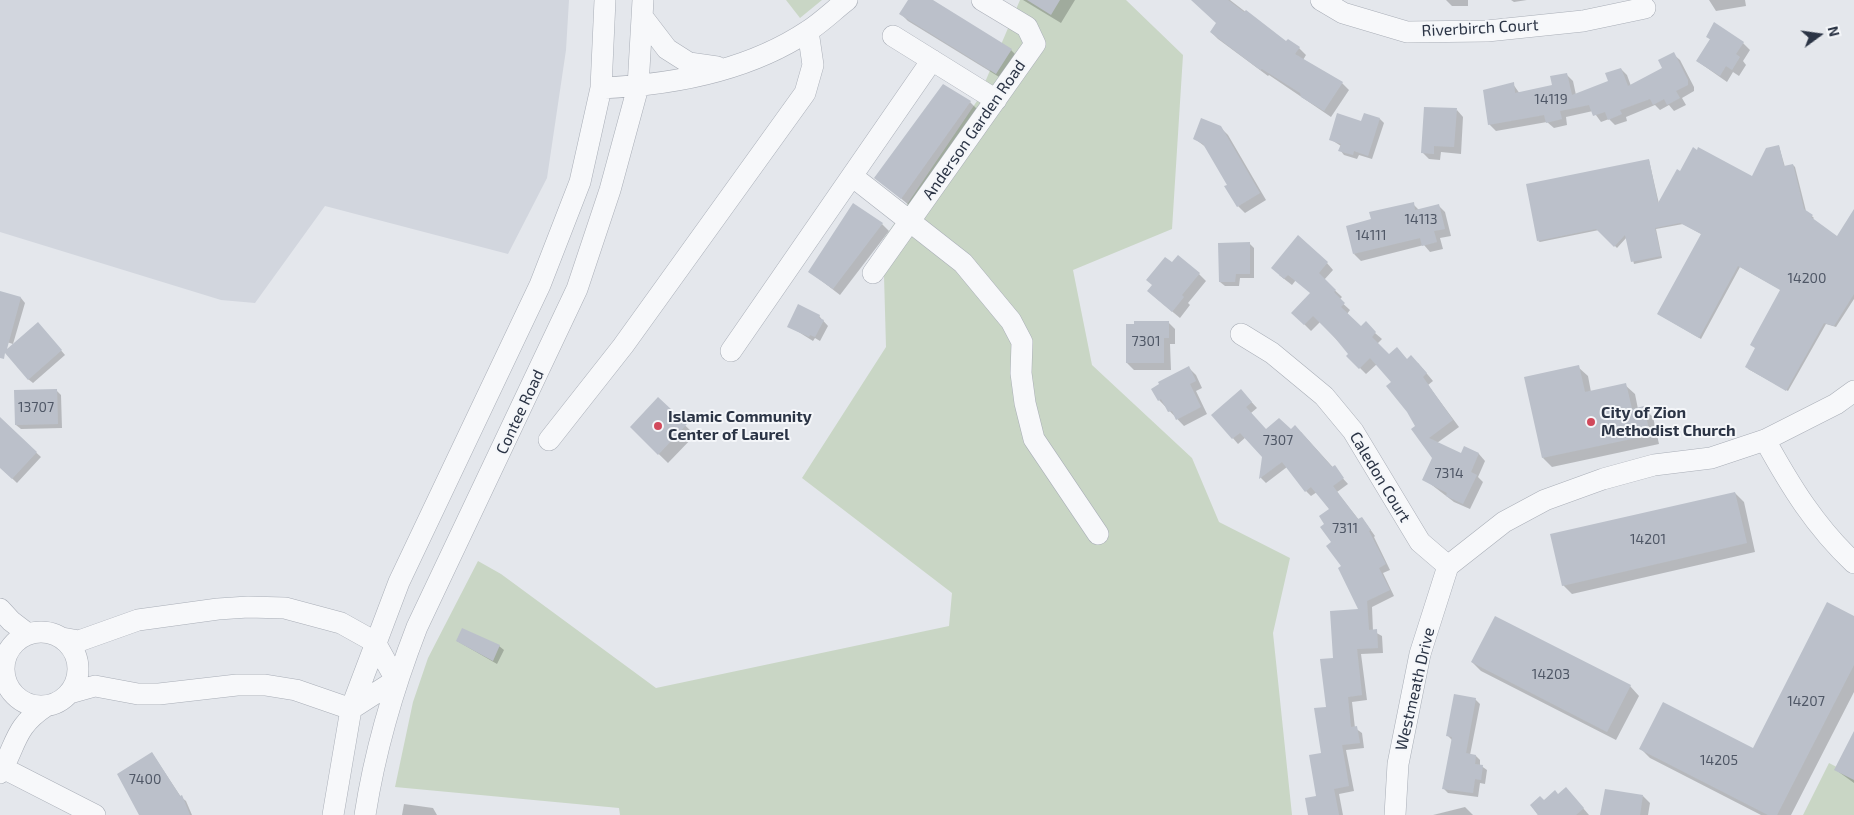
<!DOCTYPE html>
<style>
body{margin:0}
#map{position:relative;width:1854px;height:815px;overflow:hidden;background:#e4e7ec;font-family:"Exo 2",sans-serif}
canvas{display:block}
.north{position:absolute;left:1794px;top:10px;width:50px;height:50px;-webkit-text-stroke:4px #f4f6f9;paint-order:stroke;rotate:76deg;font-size:14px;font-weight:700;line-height:20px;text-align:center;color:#2b3445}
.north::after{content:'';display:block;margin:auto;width:18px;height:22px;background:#2b3445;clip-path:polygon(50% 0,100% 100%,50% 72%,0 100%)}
</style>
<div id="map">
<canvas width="1854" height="815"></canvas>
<div class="north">N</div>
</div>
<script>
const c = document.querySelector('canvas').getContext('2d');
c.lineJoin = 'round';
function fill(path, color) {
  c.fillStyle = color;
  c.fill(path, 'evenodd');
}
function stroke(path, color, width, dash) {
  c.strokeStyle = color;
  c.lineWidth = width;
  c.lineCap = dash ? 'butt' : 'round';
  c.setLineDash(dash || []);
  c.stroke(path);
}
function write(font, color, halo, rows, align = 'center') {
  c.font = font + ' "Exo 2",sans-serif';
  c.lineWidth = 4;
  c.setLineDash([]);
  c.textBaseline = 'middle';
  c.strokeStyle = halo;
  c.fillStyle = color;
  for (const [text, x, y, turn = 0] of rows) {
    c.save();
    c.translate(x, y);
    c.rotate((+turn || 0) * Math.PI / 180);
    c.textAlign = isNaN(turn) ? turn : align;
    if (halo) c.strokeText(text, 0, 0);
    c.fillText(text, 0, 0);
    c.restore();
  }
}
const built = new Path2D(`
 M0 0H569L566 50 547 178 508 254 325 206 255 303 221 300 0 232Z`);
const green = new Path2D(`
 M786 0H822L800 18Z
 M1020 0H1126L1183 55 1172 229 1073 270 1092 365 1192 458 1219 522 1290 558 1273 633 1292 815H620L619 808 395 787 413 702 428 658 478 561 501 574 656 688 949 626 952 593 802 478 886 347 883 240 977 101Z
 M1829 763 1854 776V815H1803Z`);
const shadow = new Path2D(`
 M909 0H931L1011 50 1018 57 1004 80 908 21 901 14Z
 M1023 0H1075L1061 23Z
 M1192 0H1230L1286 43 1299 48 1306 55 1303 60 1342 83 1349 90 1331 117 1269 75 1268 76 1218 39 1211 32 1218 23Z
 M1446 0H1468V6H1452Z
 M1511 0H1527L1514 2Z
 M1709 0H1745L1746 6 1716 11Z
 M1707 37 1743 43 1750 50 1743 61 1746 65 1739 76 1733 72 1727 82 1697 61 1711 40Z
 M1673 54 1680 60 1694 87V91L1682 98 1686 105 1674 111 1669 105 1660 110 1655 105 1626 117 1627 121 1615 125 1609 119 1601 122 1593 111 1566 117 1567 125 1554 128 1547 122 1496 131 1489 124 1513 84 1520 94 1554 86 1566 74 1573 81 1576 95 1610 82 1621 69 1627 75 1631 86 1664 68Z
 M970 102 979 111 911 207 876 177Z
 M1457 110 1463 117 1461 154 1441 152 1440 160 1429 159 1422 152Z
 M1380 119 1384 123 1372 159 1359 155 1357 159 1344 155 1340 150 1341 146 1330 139 1362 122Z
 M1220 127 1228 135 1266 200 1245 213 1238 206 1229 185 1207 148 1195 139Z
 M1779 146 1785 167 1793 165 1795 167 1806 211 1814 218 1812 220 1837 238 1854 212V299L1836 327 1826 324 1788 391 1748 369 1781 290 1740 267 1701 339 1658 314 1703 235 1683 224 1656 229 1662 258 1634 264 1627 237 1617 248 1599 230 1540 242 1538 241 1649 160 1659 204 1753 177Z
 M1413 204 1419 210 1438 205 1445 212 1451 236 1440 238 1443 249 1430 252 1424 245 1361 261 1354 254 1372 220Z
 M882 224 889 231 840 295 810 272Z
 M1249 243 1254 248V278H1240L1239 286H1225L1220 282Z
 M1327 263 1333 270 1324 280 1342 297 1339 300 1350 310 1347 314 1361 328 1366 323 1375 333 1382 339 1377 344 1389 356 1418 363 1433 381 1428 385 1459 427 1437 443 1462 455 1465 448 1479 454 1485 461 1478 477 1483 482 1470 509 1454 502 1424 479 1433 458 1393 382 1377 364 1366 374 1348 356 1350 354 1320 322 1311 331 1293 313 1312 294 1296 280 1292 285 1279 275Z
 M1172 264 1199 274 1206 281 1188 303 1190 305 1180 318 1156 298Z
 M0 292 21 298 25 303 13 344 0 340Z
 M819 316 828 326 820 341 815 338 813 341 789 326Z
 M1168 322 1175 329V344H1170L1171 370H1134L1127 363Z
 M42 328 65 355 33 383 28 379Z
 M1578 367 1588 376 1591 392 1625 385 1635 394 1638 409 1643 408 1653 417 1659 444 1552 467 1543 458Z
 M1189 368 1196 375 1202 388 1196 391 1207 414 1184 426 1159 400Z
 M56 390 61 395 62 428 21 429 16 425Z
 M1246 396 1257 408 1251 413 1266 431 1301 432 1348 484 1337 492 1359 520 1362 518 1375 536 1374 537 1390 570 1383 573 1394 596 1372 607 1373 631 1382 636 1383 653 1361 654 1367 700 1352 702 1355 728 1362 733 1364 748 1346 750 1354 791 1339 794 1343 815H1309L1317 797 1335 659 1360 610 1333 543 1330 510 1317 492 1311 496 1306 491 1287 467 1266 483 1261 478 1263 457 1246 437 1238 444 1213 415Z
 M658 399 695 435 668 463 631 427Z
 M1 420 41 457 17 483 0 467Z
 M1735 493 1744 502 1755 552 1572 594 1563 585Z
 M1854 617V692L1791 815H1761L1650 758 1641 749 1753 750Z
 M457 641 499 646 504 650 497 664Z
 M1472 662 1630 686 1639 696 1616 740 1481 671Z
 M1475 699 1480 704 1470 755 1476 756 1480 760V765L1487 770 1485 784 1480 783 1478 797 1448 793 1444 789 1452 740 1447 735Z
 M1854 734V783L1836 770Z
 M152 753 181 797 186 801 192 815H141Z
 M1558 795H1572L1589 815H1538L1531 805Z
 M1643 796 1650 803 1648 815H1602Z
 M404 804 433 808 437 815H402Z
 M1465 807 1473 815H1433Z`);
const building = new Path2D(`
 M908 0H933L1012 49 996 74 899 14Z
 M1027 0H1060L1051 15Z
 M1191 0H1228L1244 12 1246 10 1286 41 1288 39 1300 47 1295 54 1343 82 1324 111 1301 97 1300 93 1262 69 1260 70 1210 32 1216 23Z
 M1714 22 1744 42 1736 54 1740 57 1732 70 1726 66 1720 76 1696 61 1710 39 1706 37Z
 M1674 52 1688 80V85L1676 91 1680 98 1667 105 1664 99 1653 105 1650 99 1620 110 1622 114 1608 120 1605 112 1593 116 1589 105 1560 111 1562 119 1546 123 1544 115 1488 125 1483 90 1514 82 1515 93 1552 85 1550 76 1567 73 1572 95 1608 81 1605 73 1621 68 1628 86 1662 68 1658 60Z
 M943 84 971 101 901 199 874 178Z
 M1424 107 1457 108 1454 147 1434 146V154L1421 153Z
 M1337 113 1361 121 1364 113 1380 118 1368 156 1354 151 1353 155 1338 151 1341 144 1329 140Z
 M1201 118 1221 126 1260 193 1237 207 1224 186 1227 185 1203 144 1193 139Z
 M1779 145 1784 166 1793 164 1804 209 1813 215 1811 217 1837 236 1854 209V294L1834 326 1824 323 1786 391 1745 367 1755 348 1750 345 1780 290 1738 266 1699 338 1657 314 1701 234 1680 223 1655 228 1661 256 1631 262 1625 235 1614 247 1596 229 1537 241 1526 184 1649 159 1658 203 1677 169 1680 171 1693 147 1697 150 1698 147 1752 176 1766 148Z
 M1414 202 1415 210 1439 204 1445 229 1434 231 1437 242 1422 246 1420 238 1353 254 1346 226 1371 219 1369 212Z
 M853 203 883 223 833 289 808 272Z
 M1298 235 1328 262 1319 273 1336 290 1334 292 1345 303 1341 307 1361 326 1366 321 1376 332 1372 337 1389 354 1397 347 1407 359 1411 355 1427 373 1423 377 1453 420 1429 438 1461 453 1464 446 1479 453 1471 472 1477 475 1463 504 1446 496 1447 493 1422 480 1432 458 1411 429 1415 426 1407 412 1386 386 1391 382 1370 358 1359 369 1346 356 1348 354 1335 338 1313 316 1304 325 1291 313 1310 293 1288 275 1284 279 1271 268Z
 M1250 242V274H1236L1235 282H1219L1218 243Z
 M1178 255 1200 273 1182 295 1184 297 1172 312 1147 291 1152 285 1146 280 1165 257 1172 262Z
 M0 291 21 297 7 349 38 322 62 350 28 380 5 353 4 359 0 358Z
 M798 304 820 315 819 318 824 320 815 337 810 335 809 337 787 327Z
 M1134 321H1169V338H1164V363H1126V324H1134Z
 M1579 365 1585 392 1626 383 1632 409 1644 406 1650 435 1542 458 1524 377Z
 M1189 366 1196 381 1190 384 1201 407 1176 420 1172 411 1168 412 1161 399 1158 401 1151 389 1159 384 1158 382Z
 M57 389 58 424 15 425 14 390Z
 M1241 389 1252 402 1246 407 1266 429 1279 418 1291 429 1295 425 1332 467 1335 465 1344 478 1333 486 1358 519 1362 517 1371 530 1369 531 1386 564 1379 568 1390 590 1367 601 1369 630 1377 629 1378 648 1357 649 1362 695 1348 697 1351 727 1357 726 1360 743 1342 745 1349 786 1334 789 1339 815H1308L1305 798 1316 796 1309 755 1321 753 1314 708 1326 707 1320 659 1333 658 1330 611 1358 609 1338 568 1341 566 1326 546 1331 542 1320 527 1324 524 1319 516 1329 509 1311 487 1305 492 1282 462 1259 479 1262 457 1240 433 1232 439 1211 415Z
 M658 397 687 424 658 455 630 427Z
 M0 417 37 452 12 479 0 468Z
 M1735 492 1747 543 1562 586 1550 534Z
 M1827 602 1854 616V665L1777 815H1768L1639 749 1663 702 1753 748Z
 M1495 616 1631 685 1607 732 1471 662Z
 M462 628 500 645 493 661 456 641Z
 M1454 694 1476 698 1466 753 1476 755 1475 764 1483 765 1481 780 1475 779 1473 793 1442 789 1452 737 1446 736Z
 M1854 731V780L1834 770Z
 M152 752 180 796 182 795 190 815H139L117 774Z
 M1566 787 1584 808 1576 815H1538L1530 805 1540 796 1544 800 1555 790 1558 794Z
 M1605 789 1643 795 1640 815H1600Z`);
const minor = new Path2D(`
 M1321 0 1343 13 1407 32 1487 31 1583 21 1645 8
 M644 19 667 49 689 63 717 67
 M893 36 996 100
 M601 88C672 85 748 71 808 31 822 22 834 10 847 0
 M852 176 963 263 1011 321 1022 342 1021 373 1025 403 1034 439 1098 534
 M873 273 1035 44 1027 27 982 0
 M1241 334 1272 353 1324 396 1353 431 1420 542 1448 566
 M731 351 932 60
 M549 440 623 346 805 93 813 65 808 31
 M1765 440C1791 487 1815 526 1854 563
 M1448 566 1504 522 1545 500 1603 479 1654 465 1711 458 1765 440 1836 404 1854 391
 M0 609 11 621 28 634
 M4 669a37 37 0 1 1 74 0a37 37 0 1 1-74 0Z
 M62 638 79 641 138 620 218 609 248 607 285 608 341 623 375 642 396 680
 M70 693 95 686 138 694H159L237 685H265L296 690 351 709 396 680
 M3 768 95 815
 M0 773C17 744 14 727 46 706
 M333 815 351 709 399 582 540 285 580 182 601 88 605 0
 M365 815C375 750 393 689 417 627L577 289 610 190 638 87 643 0
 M1395 815 1398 764 1420 654 1448 566`);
const markers = [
 [1591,422,5,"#d1495b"],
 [658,426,5,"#d1495b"]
];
const numberNames = [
 ["14119",1551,99],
 ["14113",1421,219],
 ["14111",1371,235],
 ["14200",1807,278],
 ["7301",1146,341],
 ["13707",36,407],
 ["7307",1278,440],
 ["7314",1449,473],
 ["7311",1345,528],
 ["14201",1648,539],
 ["14203",1551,674],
 ["14207",1806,701],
 ["14205",1719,760],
 ["7400",145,779]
];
const streetNames = [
 ["Riverbirch Court",1480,28,-3],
 ["Anderson Garden Road",974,130,-55],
 ["Contee Road",520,412,-65],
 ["Caledon Court",1380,477,59],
 ["Westmeath Drive",1415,689,-77]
];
const poiNames = [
 ["City of Zion",1601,413],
 ["Methodist Church",1601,431],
 ["Islamic Community",668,417],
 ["Center of Laurel",668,435]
];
fill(built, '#d2d6de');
fill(green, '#c9d6c5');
fill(shadow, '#0003');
fill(building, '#bbc0ca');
stroke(minor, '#a9aeb7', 22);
stroke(minor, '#f7f8fa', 21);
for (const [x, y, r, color] of markers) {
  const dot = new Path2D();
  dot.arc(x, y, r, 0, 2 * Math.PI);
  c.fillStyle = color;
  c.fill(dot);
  stroke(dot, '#f4f6f9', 2);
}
write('14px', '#4f5766', null, numberNames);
write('16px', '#2b3445', '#f4f6f9', streetNames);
write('bold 16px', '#2b3445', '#f4f6f9', poiNames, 'left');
</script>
